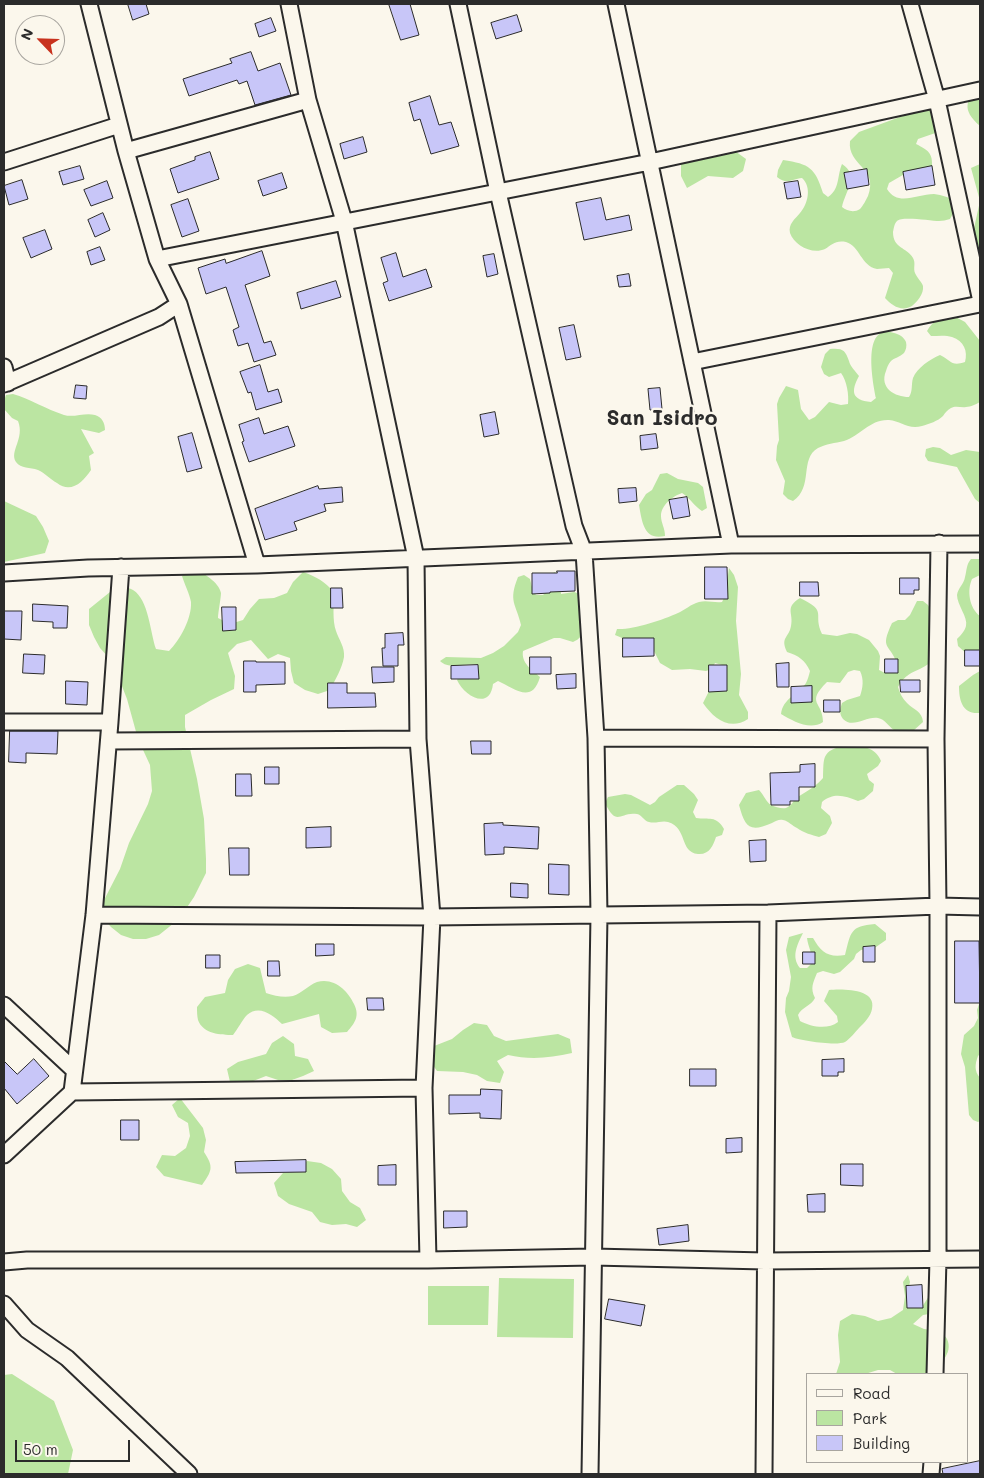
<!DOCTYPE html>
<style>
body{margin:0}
#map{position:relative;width:984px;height:1478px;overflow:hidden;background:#fbf7ec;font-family:Mali,sans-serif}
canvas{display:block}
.frame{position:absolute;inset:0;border:5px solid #2b2b2b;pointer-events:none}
.legend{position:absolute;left:806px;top:1373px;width:162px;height:90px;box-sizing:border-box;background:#fbf7ec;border:1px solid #a8a59f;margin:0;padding:6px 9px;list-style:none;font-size:15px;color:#2b2b2b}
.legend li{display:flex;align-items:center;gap:10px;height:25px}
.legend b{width:25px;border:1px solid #a8a59f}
.north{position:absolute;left:15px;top:15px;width:50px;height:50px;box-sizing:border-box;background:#fbf7ec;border:1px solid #a8a59f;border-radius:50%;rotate:294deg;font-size:14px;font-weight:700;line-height:20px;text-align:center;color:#2b2b2b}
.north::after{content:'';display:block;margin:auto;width:18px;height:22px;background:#c8321e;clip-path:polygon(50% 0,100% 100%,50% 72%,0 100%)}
.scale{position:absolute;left:15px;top:1440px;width:115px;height:22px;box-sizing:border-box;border:2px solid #2b2b2b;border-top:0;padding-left:6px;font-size:15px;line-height:18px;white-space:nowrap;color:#2b2b2b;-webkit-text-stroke:4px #fbf7ec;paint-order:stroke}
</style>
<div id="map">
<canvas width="984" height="1478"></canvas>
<div class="frame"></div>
<ul class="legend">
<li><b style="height:6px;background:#fbf7ec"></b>Road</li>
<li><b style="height:14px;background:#bbe5a2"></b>Park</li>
<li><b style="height:14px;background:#c8c6f8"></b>Building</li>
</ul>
<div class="north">N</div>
<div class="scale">50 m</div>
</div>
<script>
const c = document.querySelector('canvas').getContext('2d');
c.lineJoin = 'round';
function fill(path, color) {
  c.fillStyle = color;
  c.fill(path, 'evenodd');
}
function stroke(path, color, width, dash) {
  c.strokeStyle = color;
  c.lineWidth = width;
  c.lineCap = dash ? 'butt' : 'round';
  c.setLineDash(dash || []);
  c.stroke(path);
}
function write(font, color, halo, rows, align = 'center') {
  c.font = font + ' Mali,sans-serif';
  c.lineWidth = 4.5;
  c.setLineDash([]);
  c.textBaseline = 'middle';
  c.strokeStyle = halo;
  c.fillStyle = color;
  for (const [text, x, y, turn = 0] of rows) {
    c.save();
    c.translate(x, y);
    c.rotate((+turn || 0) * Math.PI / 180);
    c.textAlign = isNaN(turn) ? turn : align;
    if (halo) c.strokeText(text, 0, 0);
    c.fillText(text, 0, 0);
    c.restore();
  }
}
const green = new Path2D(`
 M980 83V126C961 109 966 101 980 83Z
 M926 109C935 111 943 114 951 120L949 126 944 130 918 139 916 144C928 150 933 153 932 167L927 170 908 172 889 183 887 189C898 207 917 194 934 194 942 195 950 198 957 201L956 208 950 219C946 220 943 221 939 221 931 221 902 216 897 221 894 224 894 228 893 232 893 249 907 247 913 258 916 263 913 268 915 273 917 278 922 282 923 286 924 294 917 302 912 306 902 312 892 306 885 298L893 273 889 268C885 268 881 269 877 269 861 266 860 246 846 242 835 240 832 245 825 249 812 255 794 245 790 233 788 224 795 219 800 213 808 204 812 187 802 178 792 179 787 185 777 177L778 170 783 160C810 164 815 168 823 193L828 197C840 189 837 176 842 164 860 175 845 192 842 207 847 211 854 213 860 209 863 206 866 200 868 196 879 167 847 166 850 141L859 132 919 110Z
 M722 150 735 151 746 159 743 171 733 178 708 176 687 188 681 176V164L696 160Z
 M980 164V254L971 242 980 201 971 168Z
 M954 316 965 322 980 341V402C976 404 971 407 966 407 961 408 956 405 951 408 947 410 945 413 943 416 938 421 929 424 922 426 908 430 901 421 889 420 870 419 860 436 844 441 835 443 826 444 818 448 799 459 814 487 793 501L788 499 783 494 785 481 776 460 777 446 779 440 777 404 779 398 786 386 798 390 801 409 809 420 815 417 829 402 841 405 848 404C849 395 847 381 841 373L829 377 824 374 821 367 825 354 830 349C843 348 845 350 849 361 850 366 856 372 859 376 851 391 851 400 871 402L876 398C873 383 861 322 894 333 899 334 904 337 906 342 907 346 906 350 904 353 900 357 894 358 891 361 888 364 887 368 886 371 879 388 895 397 909 397 913 391 911 385 913 378 917 368 930 359 940 355 951 360 951 367 965 362 968 351 964 341 952 337 946 335 938 336 931 336L927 331C933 320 941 317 954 316Z
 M13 394C30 399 46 409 64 415 74 418 85 412 95 415 102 417 105 423 105 430L99 433 81 429 94 453 89 456 91 470C83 482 71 494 57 483 50 479 45 473 38 470 30 467 21 469 16 462 9 451 25 439 18 421L12 418 4 409V401L6 395Z
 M933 447 940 448 951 455 966 450 980 452V503L975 499 957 467 928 461 925 456 926 449Z
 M667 473 678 479 698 483 703 487 707 508 702 511C694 506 690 498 682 493 673 496 661 505 661 516 661 523 665 528 665 536 644 541 642 522 639 505L646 494 652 490 660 474Z
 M4 501 36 516 43 527 49 541 45 553 4 562Z
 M971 559H980V575L972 579C967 590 969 608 980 616V652L974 656 968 655 958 646 957 639C960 636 965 631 966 626 968 617 957 605 957 595 958 588 964 584 965 577 967 570 966 565 971 559Z
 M194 568C203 573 219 582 221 593 221 598 218 613 218 618L230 624 243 620 250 609 259 599 274 598 287 593 293 582 303 572C317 577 324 581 334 592 334 604 332 620 336 631 339 640 345 647 344 657 342 669 335 680 330 690L318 694 305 690 294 683 291 671 290 658 278 654 268 659 251 640 237 644 228 653 235 676 234 689 211 700 185 715V727L197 779 204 819 206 859V873L194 897 179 919 159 935 146 939H133L121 935 111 927 103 918 102 904 120 869 129 843 148 804 152 791 150 765 138 739 127 699 116 671 109 658 100 648 94 637 89 625V609L110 592 121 586C125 587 130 588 133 590 149 600 150 632 156 649L169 651C180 640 192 618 191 602 190 595 184 583 182 576Z
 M729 568 734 575 738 587 736 621 741 674 739 695 748 712V719C730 731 714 719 703 703L709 691 725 671 722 665 715 663 712 669 706 671 690 669 672 670 660 663 651 645 627 640 615 635 617 629C632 630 663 620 678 613 685 610 691 604 699 602 707 600 714 603 722 602L725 596Z
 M554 572 560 575 561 594 574 592 580 594C580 599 581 603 581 608 580 617 577 621 584 628 582 636 580 639 573 642L560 638H554L523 651C521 663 532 670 540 677 532 705 514 688 498 681L493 684C490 711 464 696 457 680L460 675 478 665C465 663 449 670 440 661L446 657 481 658 493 653 504 646 518 632 521 625C516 603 508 602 518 577L524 575 530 579 533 591 536 595H543L548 590Z
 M800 598C829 612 812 613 822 634L837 636 850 633 857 634 869 640 878 651 880 656 879 670 885 673 898 666C890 642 879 651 892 623L898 620H905L910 615 917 601H923L928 605 935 617 932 661C919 673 908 669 898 687 900 693 902 698 907 703 914 710 922 711 923 722L913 731 905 734C901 733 897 732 894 730 888 726 885 719 878 718 866 716 853 729 843 719 839 714 840 709 842 703L847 700 860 696C863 688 864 679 860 671L854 670 848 672 840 683 827 682C805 704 823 701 823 722 810 731 793 721 781 714 783 698 798 695 806 683 808 679 809 675 810 671 805 660 799 656 787 652 780 637 789 638 791 626 794 613 784 608 800 598Z
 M980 671V711L979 713C962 714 959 700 959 686L973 675Z
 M846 745C860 746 875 746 881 761L878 766 867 774 869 780 874 784 873 791 864 799 858 801C845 796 834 792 822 802L821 808 830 816 832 823 826 834 819 837C812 835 804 833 797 828 792 826 789 821 783 820 779 819 776 821 772 823 749 833 745 827 739 805L746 793 759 790C764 795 766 802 771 805 775 807 782 809 786 808 792 806 793 800 798 797 807 791 815 787 823 778 824 757 821 751 846 745Z
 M677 785H684L694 794 698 800 693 812 696 818C709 820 716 815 724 829L722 835 716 837C713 846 709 855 698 854 679 852 688 828 668 822 662 820 656 824 649 822 644 821 642 815 637 814 620 811 617 828 605 803L608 797 625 794 631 795 650 805 655 802 659 797Z
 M875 924 886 933V940L876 947 861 950 856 954 854 959 840 972 834 974 823 971 817 973C813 983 810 988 815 998 811 1006 802 1007 798 1015L800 1021C811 1027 828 1030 838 1022L837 1016 824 1001 829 990C841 989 877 988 872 1009 871 1016 864 1023 859 1028 855 1032 850 1039 845 1042 837 1046 801 1041 792 1037L785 1012 786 998 789 991 791 977 786 950 789 937 803 933C797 945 791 957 800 968H807L812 963C813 954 808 947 807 938H813C821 952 828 958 845 955 851 932 850 926 875 924Z
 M248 964 260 968 266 993C275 996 284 998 293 996 302 993 309 985 317 982 334 977 348 991 354 1004 360 1016 355 1023 347 1032L332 1033 321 1027 319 1014 282 1024C273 1015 259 1004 247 1015 242 1020 238 1029 233 1035 221 1035 203 1034 198 1020 197 1016 197 1011 197 1007L205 997 225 993 228 980 235 969Z
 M980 1001V1054L978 1056C975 1064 974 1071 980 1078V1121L978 1122 973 1120 969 1115 965 1067 961 1054 964 1035 974 1026 978 1018 977 1010Z
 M474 1023 487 1025 494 1036 506 1041 558 1034 570 1039 572 1053C550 1058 530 1060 508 1055L497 1061 504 1072 500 1083 487 1081 477 1075 463 1072 437 1071 430 1061 429 1048 452 1039 463 1030Z
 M283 1036 294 1044 295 1056 308 1059 314 1071 303 1076 292 1080H278L266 1076 243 1085 230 1082 227 1069 238 1062 266 1054 272 1043Z
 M180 1098 203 1128 206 1140 204 1152C214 1167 212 1171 202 1185L164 1176 156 1167 162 1155 175 1156 186 1148 190 1136 188 1123 178 1117 172 1105Z
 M307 1161 321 1163 332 1169 341 1179 342 1191 350 1202 360 1208 366 1220 357 1227 346 1224 332 1225 320 1222 312 1212 289 1204 278 1196 274 1183 283 1173 298 1170Z
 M908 1275 910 1282 907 1294 922 1307 929 1296 941 1292 935 1313 923 1315 913 1324 924 1329 938 1331C941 1333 946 1336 947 1339 954 1354 938 1366 929 1374H897L890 1370H878L865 1374H836L840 1362 838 1335 840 1321 852 1314 865 1316 878 1321 891 1318 903 1310 905 1296 903 1282Z
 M499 1278 574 1279 573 1338 497 1337Z
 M428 1286H489L488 1325H428Z
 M12 1374 54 1401 73 1450 68 1474H4V1375Z`);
const building = new Path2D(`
 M128 4H146L149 14 133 20Z
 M389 4H410L419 35 401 40Z
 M517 15 522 31 496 39 491 23Z
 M271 18 276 31 259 37 255 24Z
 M251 52 258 71 280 63 291 95 255 105 247 81 239 84 237 80 189 96 183 79 232 63 230 59Z
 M430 96 439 125 451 122 459 146 431 154 420 119 414 121 409 103Z
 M363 137 367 152 344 159 340 144Z
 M210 152 219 179 178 193 170 169 195 160V157Z
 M80 166 84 179 63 185 59 172Z
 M932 166 935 185 906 190 903 172Z
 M867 169 869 185 847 189 844 173Z
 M282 173 287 188 263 196 258 181Z
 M22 180 28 199 9 205 4 186Z
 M107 181 113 198 91 206 84 190Z
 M798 181 801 197 787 199 784 183Z
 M601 198 606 220 629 215 632 230 584 240 576 203Z
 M188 199 199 231 182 237 171 205Z
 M103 213 110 230 95 237 88 220Z
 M45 230 52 249 31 258 23 238Z
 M100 247 105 260 91 265 87 252Z
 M262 251 270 276 245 285 264 343 271 341 276 355 254 362 248 343 238 346 233 330 239 327 226 287 206 294 198 268 225 259 226 263Z
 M396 253 403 277 426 269 432 287 389 301 383 283 388 281 381 258Z
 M494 254 498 274 487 277 483 256Z
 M629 274 631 286 619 287 617 276Z
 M336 281 341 297 301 309 297 293Z
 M574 325 581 357 566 360 559 328Z
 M260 365 268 392 278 389 282 402 256 410 251 392 248 393 240 372Z
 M76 385 87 386 86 399 74 398Z
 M660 388 662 409 650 410 648 389Z
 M495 412 499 434 484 437 480 415Z
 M259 418 264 434 288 426 295 446 249 462 242 442 244 441 239 425Z
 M192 433 202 468 187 472 178 437Z
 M656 434 658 448 641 450 640 436Z
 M318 486 319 489 342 487 343 502 324 504 326 511 294 522 297 530 265 540 255 509Z
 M636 488 637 501 619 503 618 489Z
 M687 497 690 516 673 519 669 500Z
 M705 567H727L728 599H705Z
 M557 571H575V591L550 592V593L532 594V573H557Z
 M900 578H919V590H914V594H900Z
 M800 582H818L819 596H800Z
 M331 588H342L343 608H331Z
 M33 604 68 606 67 628H53V622L33 621Z
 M222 607H236V630L223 631Z
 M4 611H22L21 640 4 639Z
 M403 633 404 645H398V666H383L382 648H385V634Z
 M623 638H654V656L623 657Z
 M965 650H980V666H965Z
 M24 654 45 655 44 674 23 673Z
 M530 657H551V674H530Z
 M885 659H898V673H885Z
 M244 661H256V662H285V684L256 685V692H244Z
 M789 663V687H777L776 664Z
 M478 665 479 679H451V666Z
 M709 665H727V691L709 692Z
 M372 667H394V682L373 683Z
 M576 674V688L557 689 556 675Z
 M900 680H920V692H901Z
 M66 681 88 682 87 705 66 704Z
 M328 683H347V693H375L376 707 328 708Z
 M812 686V702L791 703V687Z
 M824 700H840V712H824Z
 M10 731H58L57 754 26 753V763L9 762Z
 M471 741H491V754H472Z
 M815 764V787H799V801H790V805H771L770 773 800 772V765Z
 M265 767H279V784H265Z
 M236 774H251L252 796H236Z
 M503 823V825L539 827 538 849 504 847V854L485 855 484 824Z
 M331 827V847L306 848V828Z
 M766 840V861L750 862 749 841Z
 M229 848H249V875H230Z
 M549 864 569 865V895L549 894Z
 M511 883 528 884V898L511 897Z
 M955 941H979L980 1003H955Z
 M316 944H334V955L316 956Z
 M875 946V962H863V947Z
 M803 952H815V964H803Z
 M206 955H220V968H206Z
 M268 961H279L280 976H268Z
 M367 998H383L384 1010H368Z
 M34 1059 49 1076 17 1104 4 1088V1061L17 1074Z
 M844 1059V1072H838V1076H822V1060Z
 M690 1069H716V1086H690Z
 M481 1089 502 1090 501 1119 480 1118V1113L449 1114V1095H480Z
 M121 1120H139V1140H121Z
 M742 1138V1152L726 1153V1139Z
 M306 1160V1172L236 1173 235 1162Z
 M841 1164H863V1186L841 1185Z
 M396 1165V1185H378V1166Z
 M825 1194V1212H808L807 1195Z
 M444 1211H467V1227L444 1228Z
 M688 1225 689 1241 659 1245 657 1229Z
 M922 1285 923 1308H907L906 1286Z
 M609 1299 645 1305 641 1326 605 1319Z
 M980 1461V1474H943L942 1469Z`);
const minor = new Path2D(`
 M289 4 308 100 344 221 416 558 418 739 432 917 424 1088 428 1260
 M458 4 498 192 574 526 584 552 596 738 599 915 590 1474
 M616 4 731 545
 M910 4 937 100 980 297
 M126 151 308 100
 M4 162 119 125
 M157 259 650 162 980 90
 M179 304 257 565
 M692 362 980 304
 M4 367 8 383
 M4 384 159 317 179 304 157 259 126 151 89 4
 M4 573 88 568 257 565 731 545 980 544
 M4 722H110
 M596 738 936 739
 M109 741 418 739
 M94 915 432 917 768 913 938 906 980 907
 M4 1005 74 1070
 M72 1092 424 1088
 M4 1155 72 1092 94 915 110 722 121 567
 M4 1262 27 1260H428L593 1257 765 1261 980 1259
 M4 1304 27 1330 67 1358 189 1474
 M935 1374 938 1259V906L936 739 939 543
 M764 1474 768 913
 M931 1474 932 1462`);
const districtNames = [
 ["San Isidro",662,419]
];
fill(green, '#bbe5a2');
fill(building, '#c8c6f8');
stroke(building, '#2b2b2b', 1);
stroke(minor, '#2b2b2b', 19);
stroke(minor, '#fbf7ec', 15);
write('bold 21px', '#2b2b2b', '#fbf7ec', districtNames);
</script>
